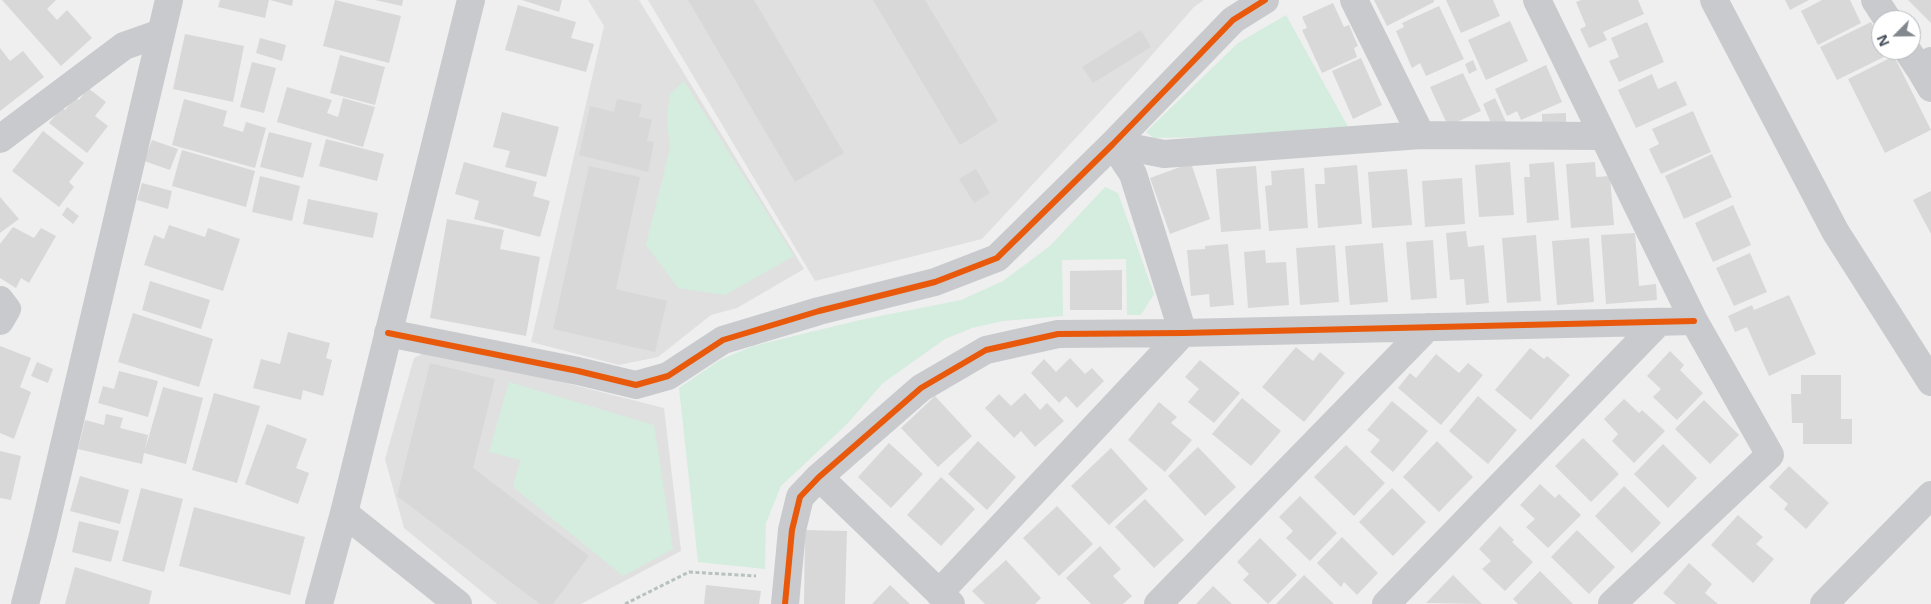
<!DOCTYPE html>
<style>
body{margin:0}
#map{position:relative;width:1931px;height:604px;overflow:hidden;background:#efefef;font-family:"Noto Sans",sans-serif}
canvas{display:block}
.north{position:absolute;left:1871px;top:10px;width:50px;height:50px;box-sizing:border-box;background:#fff;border:1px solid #b5b9bd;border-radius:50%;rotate:247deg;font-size:14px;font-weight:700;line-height:20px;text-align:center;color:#47505a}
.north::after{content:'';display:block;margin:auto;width:18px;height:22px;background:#82888e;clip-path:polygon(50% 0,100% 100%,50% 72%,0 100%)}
</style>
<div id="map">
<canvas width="1931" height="604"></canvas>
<div class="north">N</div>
</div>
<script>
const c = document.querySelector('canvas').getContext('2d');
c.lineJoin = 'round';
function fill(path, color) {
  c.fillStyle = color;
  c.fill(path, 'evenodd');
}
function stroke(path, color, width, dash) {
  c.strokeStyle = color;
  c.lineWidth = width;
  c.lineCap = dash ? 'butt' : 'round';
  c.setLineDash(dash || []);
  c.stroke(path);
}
const education = new Path2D(`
 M588 0H639L804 269 737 308 711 315 658 357 619 365 531 342 604 26Z
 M648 0H1204L1194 7 1137 72 982 239 815 281Z
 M432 349 664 408 681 551 581 604H497L404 528 385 459 414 358Z`);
const green = new Path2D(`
 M1286 15 1352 134 1154 138 1146 132 1238 43Z
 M684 81 794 256 725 295 678 288 646 245 670 149 667 118 670 94Z
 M1105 187 1118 193 1154 294 1141 315H1127L1126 259 1062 260 1063 316 1003 321 972 328 945 339 883 383 847 424 781 486 766 523 765 569 698 562 679 388 720 360 753 346 860 320 961 300 1003 281 1050 246Z
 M509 382 654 425 673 549 623 576 513 487 520 460 489 452Z`);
const building = new Path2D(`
 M2 0H56L47 9 57 20 67 10 92 38 61 66Z
 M220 0H269L265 18 218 7Z
 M270 0H293L292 6Z
 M335 0 401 16 389 63 323 46Z
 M375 0H403L402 6Z
 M522 0H562L559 12Z
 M688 0H754L844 153 795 182Z
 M873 0H925L998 121 960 145Z
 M1374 0H1434V2L1387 26Z
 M1446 0H1493L1500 16 1461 33Z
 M1581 0H1638L1644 14 1603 32 1607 40 1589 48 1580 29 1586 26 1576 2Z
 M1785 0H1809L1790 10Z
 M1822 0H1850L1861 23 1818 45 1801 11Z
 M1908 0H1931V23Z
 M1333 3 1344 27 1349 25 1358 46 1354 48 1357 57 1322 73 1302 30 1307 28 1302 17Z
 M518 5 576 22 571 38 594 44 586 72 505 50Z
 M1439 6 1464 59 1426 76 1420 63 1412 68 1396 31 1404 27 1402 23Z
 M1510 21 1528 61 1486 80 1468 40Z
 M1647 22 1664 62 1619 82 1609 61 1619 57 1611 38Z
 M1871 22 1881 41V50H1885L1888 55 1837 80 1820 47Z
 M1141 30 1151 47 1093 83 1082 67Z
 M185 34 244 46 233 102 173 89Z
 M260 38 286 45 282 61 256 53Z
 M0 48 10 61 23 51 44 77 0 111Z
 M340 55 385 67 375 105 330 93Z
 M1894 56 1931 130 1885 153 1848 79Z
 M1361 58 1382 105 1353 119 1332 71Z
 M1473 60 1477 70 1469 74 1465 64Z
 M252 62 276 68 264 113 240 107Z
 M1546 65 1562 102 1521 120 1517 111 1507 116 1495 89Z
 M1463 73 1481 111 1448 126 1430 87Z
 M1652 74 1658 89 1676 81 1687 105 1636 128 1618 90Z
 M287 87 332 100 327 113 338 117 343 98 375 107 363 147 277 122Z
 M88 88 106 102 95 116 108 126 87 153 49 123 62 107 65 110 75 97 79 100Z
 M1495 98 1507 124 1494 130 1483 104Z
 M184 99 227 111 223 126 243 132 246 122 266 128 255 168 172 145Z
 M617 99 642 104 639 117 652 120 647 141 654 142 648 172 579 155 590 106 614 112Z
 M1693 111 1711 152 1661 174 1649 149 1659 144 1652 129Z
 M502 112 559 127 546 177 505 167 510 151 493 147Z
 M1566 113V125L1542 126V114Z
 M43 131 84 163 69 182 74 187 59 207 12 171Z
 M269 132 312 143 303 178 260 167Z
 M326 139 384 154 377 181 319 166Z
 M152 140 178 149 170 170 144 161Z
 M182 150 255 171 246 207 172 186Z
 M1712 154 1732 197 1684 219 1665 176Z
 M464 162 537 182 533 196 550 201 540 237 474 219 479 201 455 194Z
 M1510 162 1514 215 1479 217 1475 165Z
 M1554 162 1559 220 1527 223 1524 177H1530L1529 164Z
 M1595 162 1596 177 1610 176 1614 225 1571 228 1566 164Z
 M1191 163 1210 219 1170 234 1150 178Z
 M1357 165 1362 224 1318 228 1315 184H1325L1324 168Z
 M589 166 640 177 616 289 667 301 655 352 553 329Z
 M1256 166 1261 229 1221 232 1216 169Z
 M1304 168 1308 228 1269 231 1265 186 1272 185 1271 171Z
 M976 169 990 193 974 203 959 179Z
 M1407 169 1412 225 1372 228 1368 172Z
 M260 176 300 186 292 221 252 212Z
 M1462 178 1465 224 1425 227 1422 181Z
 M142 183 172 191 168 209 137 200Z
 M1931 191V234L1913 200Z
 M0 197 19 219 0 233Z
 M308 199 378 213 373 238 303 224Z
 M1733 205 1751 245 1713 262 1695 223Z
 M67 207 79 216 73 224 62 215Z
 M447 219 504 230 500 249 540 257 526 336 430 318Z
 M169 225 205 237 208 228 240 239 223 291 144 265 154 235 164 239Z
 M13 227 34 238 41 228 56 236 29 283 21 278 16 288 0 278V244Z
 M1466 231 1468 247 1484 245 1489 303 1466 305 1464 279 1450 280 1446 233Z
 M1635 233 1639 286 1656 284 1657 300 1606 304 1601 235Z
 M1536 235 1541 301 1507 303 1502 238Z
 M1589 238 1594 302 1557 305 1552 241Z
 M1433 240 1437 298 1411 300 1406 242Z
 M1383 243 1388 302 1350 305 1345 246Z
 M1228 244 1234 305 1210 307 1209 294 1191 296 1187 250 1205 249V246Z
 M1335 245 1339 302 1300 305 1296 248Z
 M1265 250 1266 263 1286 262 1289 305 1248 308 1244 252Z
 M1750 253 1767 292 1734 306 1716 268Z
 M1122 270V310H1070V271Z
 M150 281 210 300 201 329 142 310Z
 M1789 295 1816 354 1769 376 1747 327 1735 332 1728 316 1752 305 1754 310Z
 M133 313 213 339 199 387 118 362Z
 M288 332 330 343 326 358 332 360 323 396 303 390 301 400 253 388 261 359 280 364Z
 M0 346 31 358 20 387 31 392 14 439 0 433Z
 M1296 347 1313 361 1320 352 1345 373 1304 422 1262 387Z
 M1530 348 1544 359 1547 356 1570 375 1531 420 1495 390Z
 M1670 351 1684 365 1680 370 1703 393 1677 420 1653 397 1661 389 1647 376Z
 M1436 354 1459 373 1468 363 1483 375 1441 425 1398 388 1410 373 1416 378Z
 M1070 358 1085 374 1092 368 1104 381 1077 408 1066 396 1059 403 1031 373 1044 359 1056 372Z
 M1200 360 1240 393 1214 423 1188 402 1199 389 1185 377Z
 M37 362 53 369 48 383 31 376Z
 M430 363 495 379 473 468 589 556 553 604H540L397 496Z
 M119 371 158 381 148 417 98 403 103 386 114 389Z
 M1801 375H1841V419H1852V444H1803V423H1792L1791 394H1801Z
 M163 387 203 398 186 464 144 453 142 464 78 449 85 420 104 425 106 414 123 418 120 428 148 435 145 450Z
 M214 393 260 406 237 483 192 470Z
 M1025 393 1040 410 1047 403 1064 421 1035 447 1021 431 1014 438 985 408 999 394 1011 406Z
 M935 396 972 436 938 467 901 428Z
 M1478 396 1517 430 1488 464 1449 431Z
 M1242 398 1281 431 1251 466 1212 434Z
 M1624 399 1639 413 1642 410 1665 431 1634 463 1612 441 1618 434 1604 419Z
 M1704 400 1739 435 1710 464 1675 429Z
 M1392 401 1428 431 1393 472 1370 452 1380 440 1367 430Z
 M1159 402 1177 417 1171 423 1192 440 1165 472 1128 440Z
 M267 424 307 439 296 468 309 473 298 504 245 484Z
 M1583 438 1619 474 1591 502 1555 466Z
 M978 441 1016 477 987 510 948 474Z
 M1437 441 1473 477 1439 512 1403 477Z
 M889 443 923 474 891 508 858 477Z
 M1663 444 1697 478 1668 508 1634 474Z
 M1346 445 1385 483 1354 516 1314 477Z
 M1198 447 1236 487 1205 516 1168 476Z
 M1111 448 1148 489 1109 525 1071 486Z
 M0 451 21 456 11 500 0 498Z
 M1789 466 1829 503 1806 529 1784 509 1788 504 1769 487Z
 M80 476 129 490 120 524 70 511Z
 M941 477 975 509 941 546 907 515Z
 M1540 484 1555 498 1559 494 1581 515 1548 548 1526 527 1535 519 1520 505Z
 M1624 486 1661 523 1632 553 1595 516Z
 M141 488 183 499 164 572 122 561Z
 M1392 488 1426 522 1393 556 1359 522Z
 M1300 496 1337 533 1310 561 1286 538 1293 531 1279 517Z
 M1145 499 1184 540 1154 568 1115 527Z
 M1057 506 1093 544 1059 576 1023 538Z
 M194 507 305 537 290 595 179 566Z
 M1738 515 1763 537 1756 544 1774 559 1753 583 1711 545Z
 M79 521 119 531 111 562 72 552Z
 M1500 526 1514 540 1512 542 1533 562 1505 591 1482 569 1491 561 1479 549Z
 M805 530 847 531 845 604H804Z
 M1577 530 1615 567 1589 594 1551 557Z
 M1342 537 1378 573 1357 595 1344 582 1341 587 1317 563Z
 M1260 538 1297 575 1268 604 1243 580 1249 574 1237 562Z
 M1100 546 1121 569 1113 576 1132 596 1123 604H1091L1066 578Z
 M1006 560 1041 598 1035 604H985L972 591Z
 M1689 563 1712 584 1705 593 1718 604H1676L1663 593Z
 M75 567 152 591 149 604H65Z
 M1540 571 1573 604H1518L1513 599Z
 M1304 575 1334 604H1276Z
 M1453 575 1482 604 1426 603Z
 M706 585 761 591 759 604H704Z
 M890 585 910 604H872Z
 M1213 586 1232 604H1196Z`);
const path = new Path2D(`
 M625 604 689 572 756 576`);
const minor = new Path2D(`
 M1354 0 1421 135 1602 136
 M1537 0 1694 321 1770 455 1612 604
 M1714 0 1835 231 1931 382
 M1875 0 1888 20
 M1907 50 1921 71
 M1931 61 1921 71 1931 88
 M0 139 124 46 161 33
 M1113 144 1164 154 1421 135
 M1113 144 1133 174 1183 333
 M0 300 7 309 0 321
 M388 333 578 371 636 385 668 376 723 340 819 311 935 282 997 258 1113 144 1233 20 1265 0
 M819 477 951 604
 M344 513 458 604
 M939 593 1183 333
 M25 604 43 535 169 0
 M319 604 344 513 471 0
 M785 604 792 530 800 497 819 477 921 388 986 350 1058 334 1183 333 1694 321
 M1158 604 1428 327
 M1386 604 1659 322
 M1824 604 1931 495`);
const cycleway = new Path2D(`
 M388 333 578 371 636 385 668 376 723 340 819 311 935 282 997 258 1113 144 1233 20 1265 0
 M785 604 792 530 800 497 819 477 921 388 986 350 1058 334 1183 333 1694 321`);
fill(education, '#e1e0e0');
fill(green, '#d4eddf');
fill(building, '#d8d8d9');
stroke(path, '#b7c2bf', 3, [4, 2.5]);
stroke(minor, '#c9cacd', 28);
stroke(cycleway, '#e8590c', 6);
</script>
